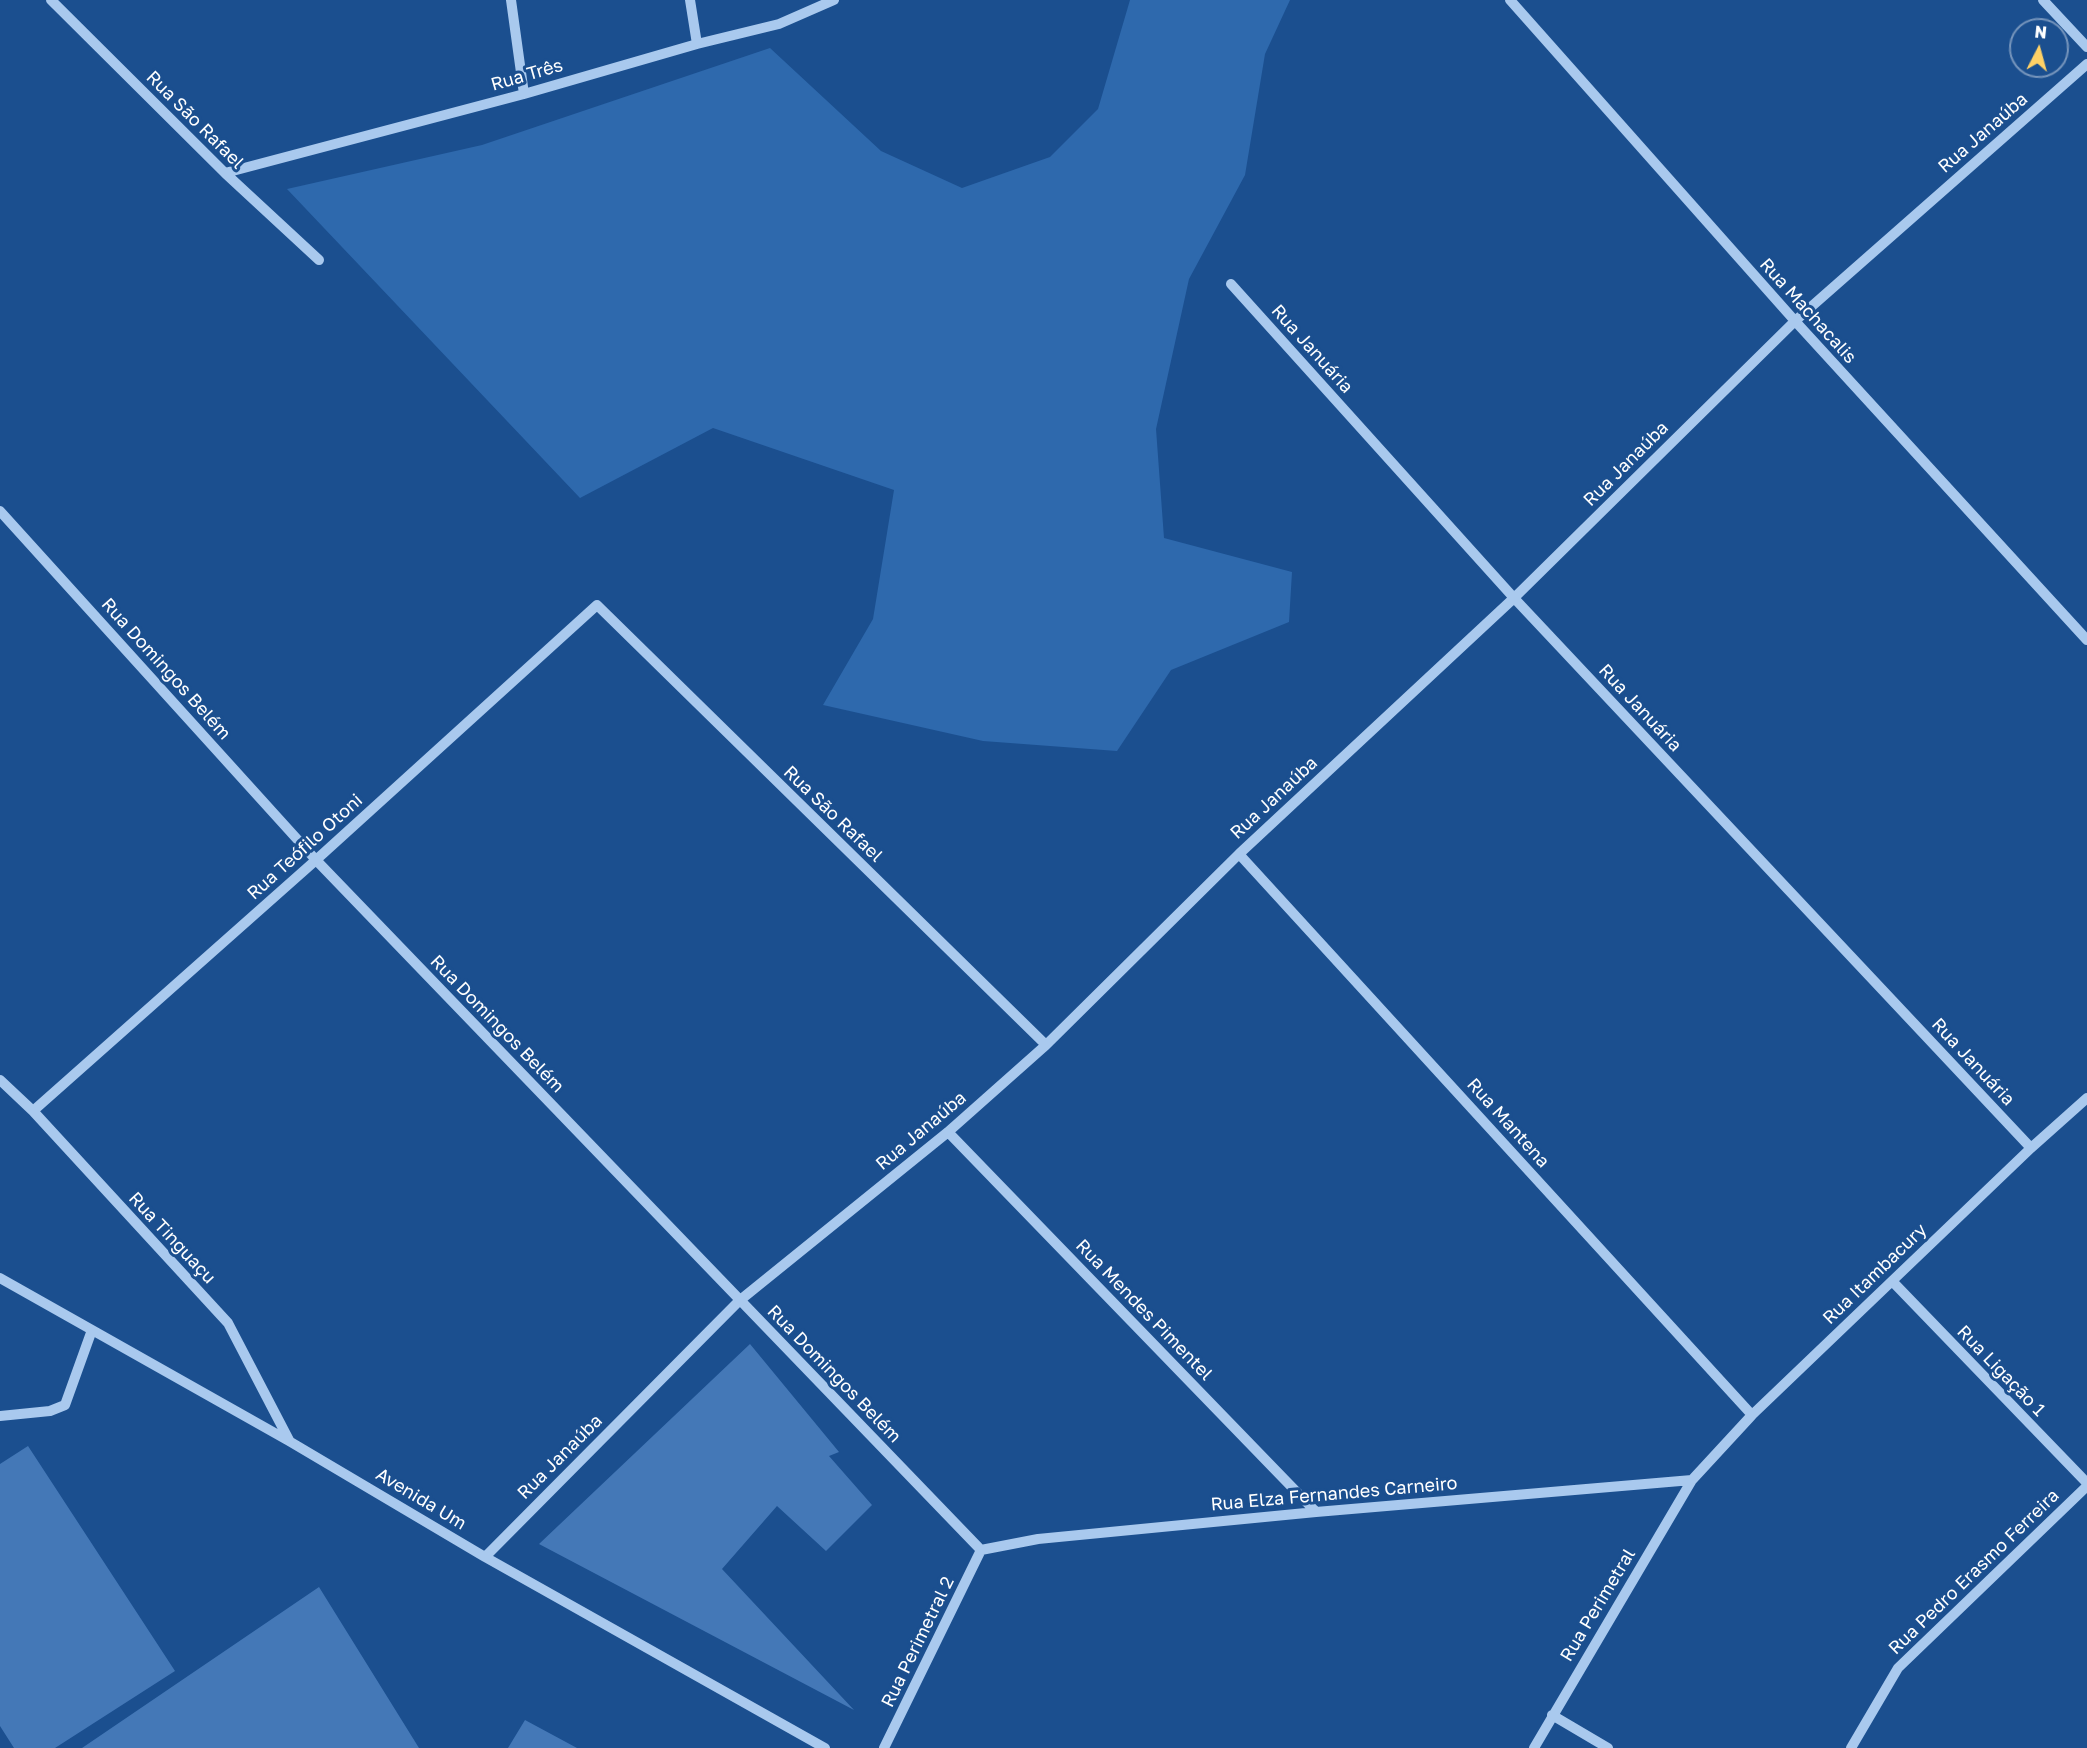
<!DOCTYPE html>
<meta charset="utf-8">
<style>
body{margin:0}
#map{position:relative;width:2087px;height:1748px;overflow:hidden;background:#1b4f8f;font-family:"Golos Text",sans-serif}
canvas{display:block}
.north{position:absolute;left:2009px;top:18px;width:60px;height:60px;box-sizing:border-box;background:#1b4f8f;border:2px solid #7695bc;border-radius:50%;rotate:6deg;font-size:16px;font-weight:700;line-height:24px;text-align:center;color:#fff}
.north::after{content:'';display:block;margin:auto;width:21px;height:27px;background:#ffd166;clip-path:polygon(50% 0,100% 100%,50% 72%,0 100%)}
</style>
<div id="map">
<canvas width="2087" height="1748"></canvas>
<div class="north">N</div>
</div>
<script>
const c = document.querySelector('canvas').getContext('2d');
c.lineJoin = 'round';
function fill(path, color) {
  c.fillStyle = color;
  c.fill(path, 'evenodd');
}
function stroke(path, color, width, dash) {
  c.strokeStyle = color;
  c.lineWidth = width;
  c.lineCap = dash ? 'butt' : 'round';
  c.setLineDash(dash || []);
  c.stroke(path);
}
function write(font, color, halo, rows, align = 'center') {
  c.font = font + ' "Golos Text",sans-serif';
  c.lineWidth = 6;
  c.setLineDash([]);
  c.textBaseline = 'middle';
  c.strokeStyle = halo;
  c.fillStyle = color;
  for (const [text, x, y, turn = 0] of rows) {
    c.save();
    c.translate(x, y);
    c.rotate((+turn || 0) * Math.PI / 180);
    c.textAlign = isNaN(turn) ? turn : align;
    if (halo) c.strokeText(text, 0, 0);
    c.fillText(text, 0, 0);
    c.restore();
  }
}
const green = new Path2D(`
 M1130 0H1290L1265 54 1245 175 1189 279 1156 429 1164 538 1292 572 1289 622 1171 670 1117 751 983 741 823 705 873 619 894 490 713 428 580 498 287 189 482 145 770 48 881 151 962 188 1050 157 1098 109Z`);
const building = new Path2D(`
 M750 1344 839 1452 829 1456 872 1505 826 1551 777 1506 722 1569 854 1710 539 1544Z
 M28 1446 175 1671 55 1748H14L0 1726V1464Z
 M319 1587 419 1748H82Z
 M525 1720 577 1748H508Z`);
const minor = new Path2D(`
 M51 0 225 173 319 260
 M511 0 524 94
 M690 0 697 44
 M1510 0 1795 321 2087 640
 M2043 0 2087 47
 M225 173 524 94 697 44 779 24 834 0
 M1231 284 1514 598 2031 1148
 M0 511 316 860 981 1550
 M1239 854 1752 1415
 M0 1080 33 1111 228 1323 289 1440
 M33 1111 316 860 597 605 1046 1045
 M948 1132 1316 1512
 M0 1278 289 1441 485 1557 825 1748
 M1892 1281 2087 1483
 M0 1416 50 1411 65 1405 92 1330
 M981 1550 1038 1539 1316 1512 1692 1480
 M485 1557 739 1301 948 1132 1046 1045 1239 854 1514 598 1795 321 2087 64
 M1552 1715 1608 1748
 M884 1748 981 1550
 M1534 1748 1692 1480 1752 1415 2031 1148 2087 1098
 M1851 1748 1898 1668 2087 1486`);
const streetNames = [
 ["Rua Três",527,75,-16],
 ["Rua São Rafael",195,120,45],
 ["Rua Janaúba",1983,133,-41],
 ["Rua Machacalis",1808,311,48],
 ["Rua Januária",1312,349,48],
 ["Rua Janaúba",1626,464,-45],
 ["Rua Domingos Belém",166,669,48],
 ["Rua Januária",1640,708,47],
 ["Rua Janaúba",1274,798,-43],
 ["Rua São Rafael",833,814,44],
 ["Rua Teófilo Otoni",305,847,-42],
 ["Rua Domingos Belém",497,1024,46],
 ["Rua Januária",1973,1062,47],
 ["Rua Mantena",1508,1123,48],
 ["Rua Janaúba",921,1131,-40],
 ["Rua Tinguaçu",172,1238,47],
 ["Rua Itambacury",1875,1274,-44],
 ["Rua Mendes Pimentel",1144,1310,46],
 ["Rua Ligação 1",2001,1371,46],
 ["Rua Domingos Belém",834,1374,46],
 ["Rua Janaúba",560,1457,-45],
 ["Rua Elza Fernandes Carneiro",1334,1494,-5],
 ["Avenida Um",421,1499,31],
 ["Rua Pedro Erasmo Ferreira",1974,1572,-44],
 ["Rua Perimetral",1598,1605,-59],
 ["Rua Perimetral 2",918,1642,-64]
];
fill(green, '#2e69ad');
fill(building, '#4478b7');
stroke(minor, '#a9c9ee', 10);
write('18px', '#fff', '#1b4f8f', streetNames);
</script>
